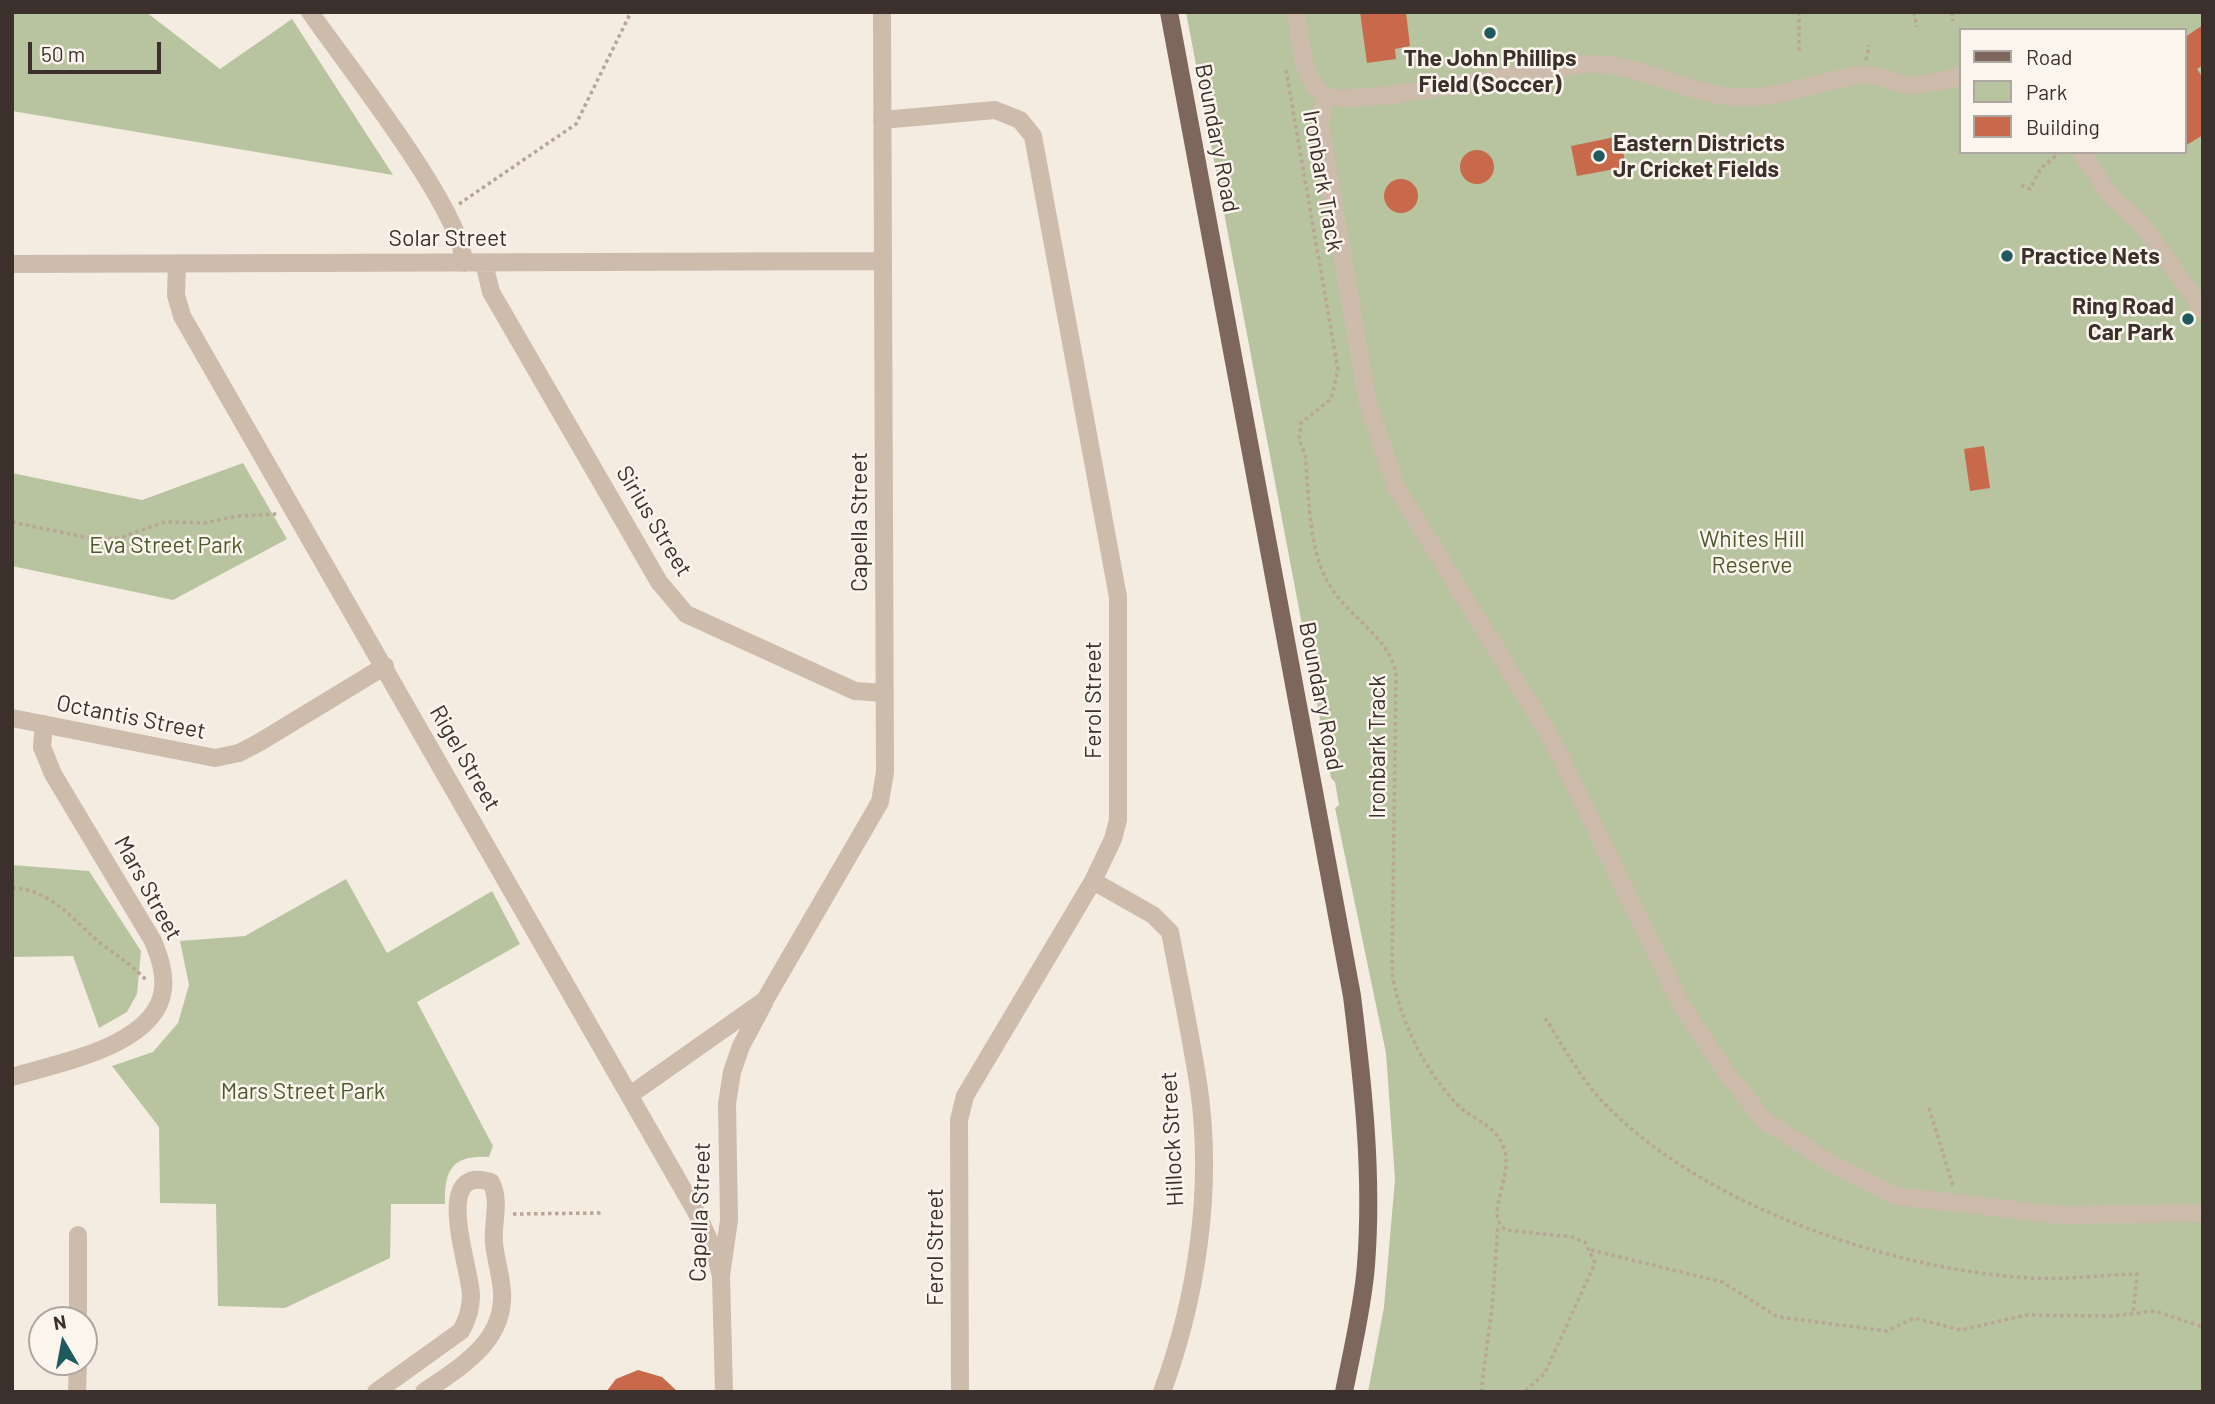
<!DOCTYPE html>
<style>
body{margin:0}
#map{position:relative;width:2215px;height:1404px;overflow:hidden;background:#f4ebe1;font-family:Barlow,sans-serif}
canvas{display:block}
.frame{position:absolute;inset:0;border:14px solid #3b302b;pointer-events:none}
.legend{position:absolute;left:1959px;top:28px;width:228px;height:126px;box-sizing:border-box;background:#fbf5ee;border:2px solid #aea6a0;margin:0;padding:9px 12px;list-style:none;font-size:21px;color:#3b302b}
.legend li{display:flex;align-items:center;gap:14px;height:35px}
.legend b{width:35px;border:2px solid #aea6a0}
.north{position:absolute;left:28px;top:1306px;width:70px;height:70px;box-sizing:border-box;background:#fbf5ee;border:2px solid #aea6a0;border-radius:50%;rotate:350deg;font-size:19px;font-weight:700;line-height:28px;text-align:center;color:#3b302b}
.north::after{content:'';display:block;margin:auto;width:24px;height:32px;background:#1f5a5e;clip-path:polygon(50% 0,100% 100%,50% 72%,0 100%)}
.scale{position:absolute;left:28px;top:42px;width:133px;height:32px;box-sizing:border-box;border:4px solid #3b302b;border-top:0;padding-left:9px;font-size:21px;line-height:24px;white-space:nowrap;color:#3b302b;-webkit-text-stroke:5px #fbf5ee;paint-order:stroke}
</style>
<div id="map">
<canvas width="2215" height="1404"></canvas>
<div class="frame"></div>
<ul class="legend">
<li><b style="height:9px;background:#7d675c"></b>Road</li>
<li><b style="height:19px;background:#b8c4a0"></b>Park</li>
<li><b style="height:19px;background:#c8694b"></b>Building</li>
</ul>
<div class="north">N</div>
<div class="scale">50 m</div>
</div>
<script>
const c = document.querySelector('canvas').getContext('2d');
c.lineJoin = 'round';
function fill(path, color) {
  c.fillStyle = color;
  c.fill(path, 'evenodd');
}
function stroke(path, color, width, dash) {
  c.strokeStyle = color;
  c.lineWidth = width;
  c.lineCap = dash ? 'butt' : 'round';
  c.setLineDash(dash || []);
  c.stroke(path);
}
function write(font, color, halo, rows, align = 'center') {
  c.font = font + ' Barlow,sans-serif';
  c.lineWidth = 5;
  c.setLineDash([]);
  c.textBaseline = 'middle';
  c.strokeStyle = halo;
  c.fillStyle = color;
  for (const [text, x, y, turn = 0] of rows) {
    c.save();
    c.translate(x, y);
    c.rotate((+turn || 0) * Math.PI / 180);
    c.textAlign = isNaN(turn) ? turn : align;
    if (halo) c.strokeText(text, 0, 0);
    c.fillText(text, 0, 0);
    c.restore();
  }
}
const green = new Path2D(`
 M12 12H146L220 69 292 19 393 175 12 111Z
 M1186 12H2203V1392H1368L1384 1307 1395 1179 1386 1053 1335 808 1339 805 1335 782 1331 778ZM1961 30H2185V152H1961Z
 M243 463 287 539 173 600 12 566V473L142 500Z
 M12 865 89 871 141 951 137 994 127 1012 99 1028 73 956 12 957Z
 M346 879 387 953 492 891 520 944 417 1002 493 1146 489 1157C453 1155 444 1169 445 1204H391L390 1258 285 1308 218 1306 216 1204 160 1203 159 1127 112 1066 153 1052 178 1023 189 985 180 941 245 936Z`);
const building = new Path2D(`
 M1360 12H1406L1410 46 1395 49 1396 59 1367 63Z
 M2203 25V65L2197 69 2203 78V135L2185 146V37Z
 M1620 136 1626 167 1577 176 1571 146Z
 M1460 167a17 17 0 1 1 34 0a17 17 0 1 1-34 0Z
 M1384 196a17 17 0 1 1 34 0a17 17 0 1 1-34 0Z
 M1984 446 1990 488 1970 491 1964 449Z
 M638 1370 662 1377 678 1392H606L616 1379Z`);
const path = new Path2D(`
 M1799 12V53
 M1914 12 1917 27
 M1952 12 1953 21
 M1866 60 1869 45
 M1286 70 1338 370 1331 399 1301 423 1299 439 1305 454C1310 498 1307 555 1334 592 1354 620 1387 637 1396 672L1392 972C1399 1019 1424 1070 1457 1104 1473 1121 1493 1122 1503 1146 1516 1176 1482 1214 1506 1230L1572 1237 1585 1242 1595 1263 1545 1373 1524 1392
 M2021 185 2030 189 2041 168 2060 152
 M459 204 576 124 631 12
 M12 522 94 539 119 538 165 522 205 523 238 516 278 514
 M12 888C52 889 75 923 103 945 119 957 133 966 146 980
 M1545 1018C1563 1045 1579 1077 1602 1101 1700 1205 1890 1270 2031 1278 2065 1280 2102 1275 2137 1274L2133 1314
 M1929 1108 1953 1186
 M513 1214 602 1213
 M1591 1250 1722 1282 1778 1317 1887 1331 1914 1318 1961 1330 2026 1315 2113 1316 2155 1311 2203 1327
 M1481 1392 1492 1307 1498 1225`);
const minor = new Path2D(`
 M310 12C345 63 462 209 464 263
 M1296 12C1301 38 1300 80 1325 95 1349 109 1537 70 1577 65 1634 58 1682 94 1737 97 1779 100 1823 79 1863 75 1880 73 1893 84 1909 85 1925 86 1945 79 1961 77
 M1325 95 1320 125 1368 404 1396 487 1553 741 1680 1003 1726 1072 1764 1120 1830 1163 1896 1196 2060 1215 2203 1213
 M882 120 995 110 1020 120 1033 136 1118 597V820L1113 839 1093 881 965 1096 959 1120 960 1392
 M2081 152 2111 196 2141 223 2203 310
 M484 263 491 292 659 582 686 614 855 691 884 693
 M12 264 883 261
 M177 264 176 295 182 316 695 1210 715 1252 721 1276
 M12 718 215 758 239 753 260 742 385 666
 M1093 881 1153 915 1170 932C1180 984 1191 1036 1199 1089 1213 1189 1197 1298 1162 1392
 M12 1077C57 1063 157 1046 163 989 165 972 159 956 153 941L53 774 42 747 44 724
 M630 1095 765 1000 880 802 885 772 882 12
 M78 1320V1235
 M77 1392 78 1362
 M376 1392 461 1331C468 1319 471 1309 471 1295 470 1266 431 1163 491 1182 501 1202 492 1222 494 1244 496 1260 501 1276 502 1292 505 1342 460 1367 424 1392
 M724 1392 721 1276 729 1220 727 1104 732 1072 741 1046 764 1003`);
const major = new Path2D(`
 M1169 12 1352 996C1363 1085 1373 1175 1366 1265 1363 1306 1352 1351 1344 1392`);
const markers = [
 [1490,33,7,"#1f5a5e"],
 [1599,156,7,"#1f5a5e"],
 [2007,256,7,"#1f5a5e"],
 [2188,319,7,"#1f5a5e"]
];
const poiNames = [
 ["The John Phillips",1490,58,"center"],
 ["Field (Soccer)",1490,84,"center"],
 ["Eastern Districts",1613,143],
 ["Jr Cricket Fields",1613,169],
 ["Practice Nets",2021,256],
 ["Ring Road",2174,306,"right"],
 ["Car Park",2174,332,"right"]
];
const streetNames = [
 ["Boundary Road",1217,138,79],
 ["Ironbark Track",1323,181,80],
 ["Solar Street",448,238],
 ["Sirius Street",654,521,59],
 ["Capella Street",859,522,-90],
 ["Boundary Road",1321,696,79],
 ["Ferol Street",1093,700,-90],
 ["Octantis Street",131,717,11],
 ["Ironbark Track",1377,747,-90],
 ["Rigel Street",465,758,60],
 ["Mars Street",148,888,61],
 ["Hillock Street",1172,1139,-93],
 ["Capella Street",700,1212,-88],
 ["Ferol Street",935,1247,-90]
];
const parkNames = [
 ["Whites Hill",1752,539],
 ["Reserve",1752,565],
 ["Eva Street Park",166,545],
 ["Mars Street Park",303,1091]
];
fill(green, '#b8c4a0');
fill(building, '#c8694b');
stroke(path, '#b9a596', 3.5, [3.5, 3.5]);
stroke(minor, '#cdbbac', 18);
stroke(major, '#7d675c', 18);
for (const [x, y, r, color] of markers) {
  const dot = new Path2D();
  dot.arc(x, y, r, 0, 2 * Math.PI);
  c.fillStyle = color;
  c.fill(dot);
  stroke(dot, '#fbf5ee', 2.5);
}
write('bold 23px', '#3b302b', '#fbf5ee', poiNames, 'left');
write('23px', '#3b302b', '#fbf5ee', streetNames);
write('23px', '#4a5a2e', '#fbf5ee', parkNames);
</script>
